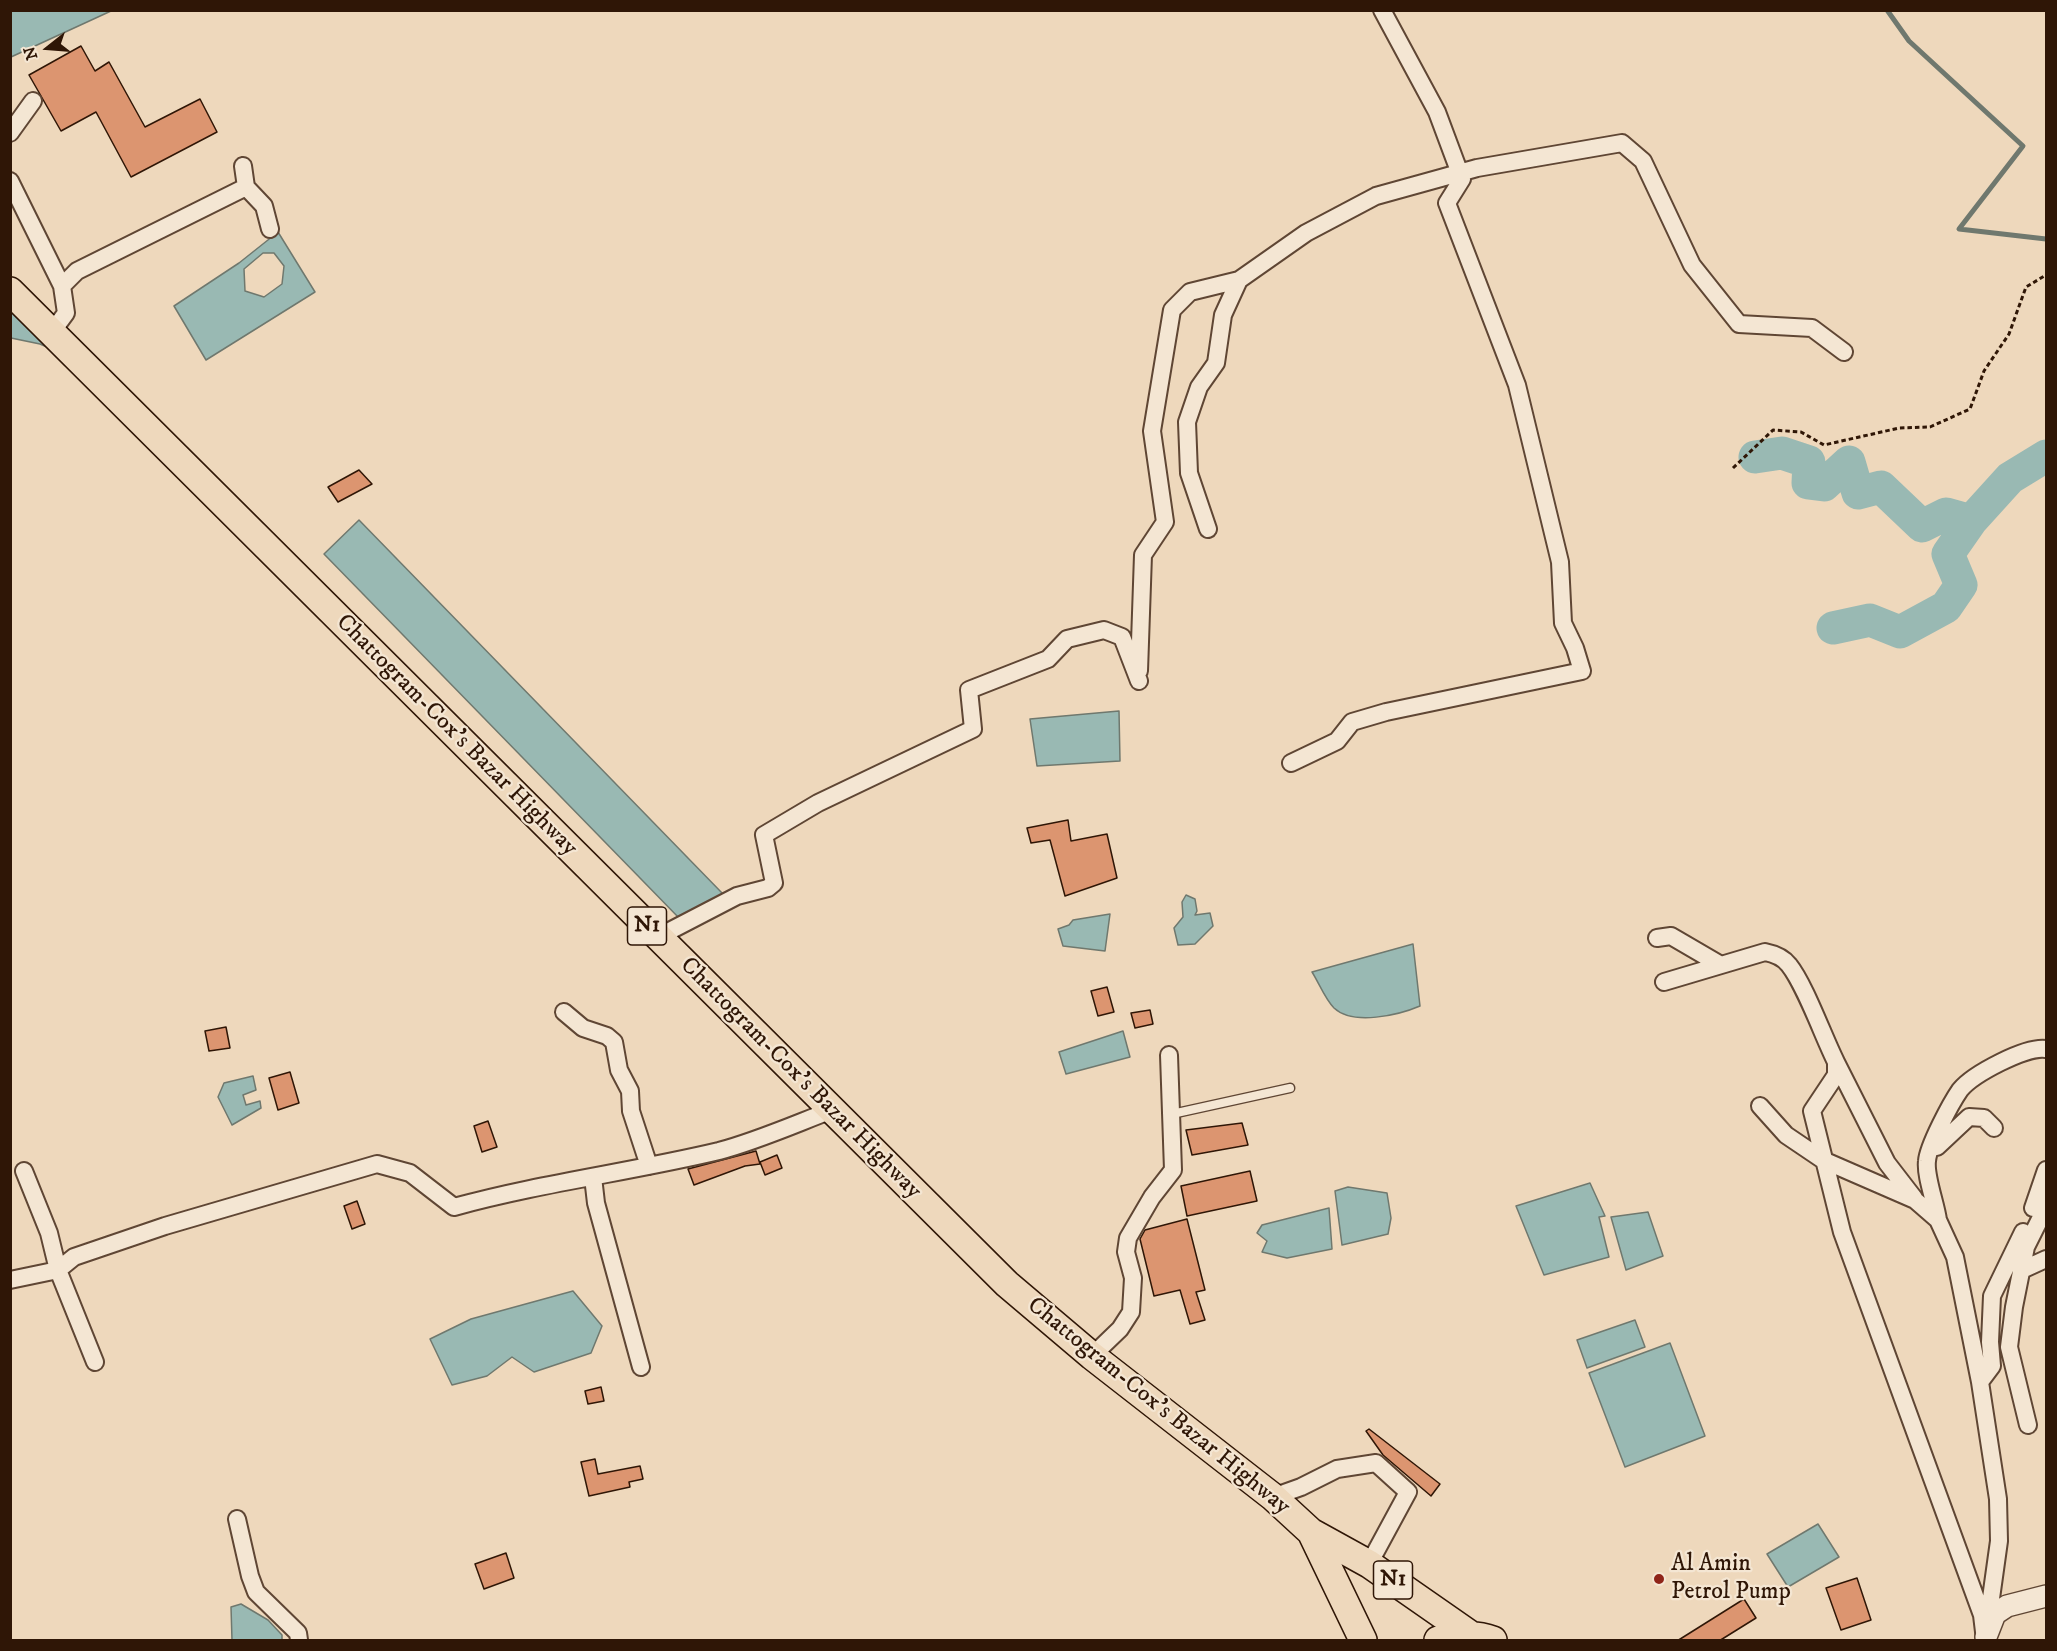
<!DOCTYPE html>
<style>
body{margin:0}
#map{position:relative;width:2057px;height:1651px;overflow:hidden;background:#eed8bc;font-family:"IM FELL DW Pica",serif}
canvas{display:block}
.frame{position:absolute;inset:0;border:12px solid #2f1606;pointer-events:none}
.north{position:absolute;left:18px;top:18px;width:60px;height:60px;-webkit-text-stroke:4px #f4e6d3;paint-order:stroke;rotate:253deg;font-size:16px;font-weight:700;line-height:24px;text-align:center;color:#2f1606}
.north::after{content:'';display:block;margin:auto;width:21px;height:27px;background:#2f1606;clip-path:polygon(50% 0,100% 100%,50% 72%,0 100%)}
</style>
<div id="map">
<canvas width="2057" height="1651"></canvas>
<div class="frame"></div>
<div class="north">N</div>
</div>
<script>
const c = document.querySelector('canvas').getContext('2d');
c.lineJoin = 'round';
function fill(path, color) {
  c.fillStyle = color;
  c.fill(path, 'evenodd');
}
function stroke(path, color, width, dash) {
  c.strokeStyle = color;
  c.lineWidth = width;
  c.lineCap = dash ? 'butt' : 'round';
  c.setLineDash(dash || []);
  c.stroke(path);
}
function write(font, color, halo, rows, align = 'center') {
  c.font = font + ' "IM FELL DW Pica",serif';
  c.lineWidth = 4.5;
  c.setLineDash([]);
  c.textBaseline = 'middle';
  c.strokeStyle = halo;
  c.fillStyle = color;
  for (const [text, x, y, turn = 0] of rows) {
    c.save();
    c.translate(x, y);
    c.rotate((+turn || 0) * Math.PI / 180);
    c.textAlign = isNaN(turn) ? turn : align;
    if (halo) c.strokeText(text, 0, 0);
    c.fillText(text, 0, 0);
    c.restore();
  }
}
const water = new Path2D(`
 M11 10H111V11L11 57Z
 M278 232 315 292 206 360 174 306 239 263ZM263 253H274L284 266 282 284 264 297 245 291 244 269Z
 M10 304 70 357 40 344 11 338Z
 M359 520 723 894 680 919 324 554Z
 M1119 711 1120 761 1037 766 1030 719Z
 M1186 895 1195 899 1197 911 1195 915 1210 913 1213 926 1195 944 1178 945 1174 928 1183 917 1182 902Z
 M1110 914 1105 951 1063 946 1058 929 1069 925 1073 920Z
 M1413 944 1420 1006C1399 1015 1353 1026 1334 1008 1325 999 1319 983 1312 972Z
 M1123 1031 1130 1057 1066 1074 1059 1052Z
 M253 1076 256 1090 243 1095 246 1105 260 1101 261 1108 232 1125 218 1097 224 1083Z
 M1590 1183 1605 1216 1599 1217 1609 1257 1544 1275 1516 1206Z
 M1348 1187 1387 1193 1391 1218 1388 1234 1342 1245 1335 1191Z
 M1329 1208 1332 1249 1287 1258 1262 1252 1267 1241 1257 1233 1262 1225Z
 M1648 1212 1663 1256 1626 1270 1611 1217Z
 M573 1291 602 1326 591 1353 534 1372 512 1357 487 1376 452 1385 430 1339 471 1319Z
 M1635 1320 1645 1347 1587 1368 1577 1340Z
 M1670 1343 1705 1436 1625 1467 1589 1373Z
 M1818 1524 1839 1557 1788 1587 1767 1554Z
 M241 1604 268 1620 282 1635V1640H232L231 1607Z`);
const stream = new Path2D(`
 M1887 10 1909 41 2023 146 1959 229 2046 239`);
const river = new Path2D(`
 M1755 457 1782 453 1809 462 1808 483 1824 485 1849 462 1858 493 1881 487 1922 526 1946 514 1971 521 2010 478 2046 456
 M1833 628 1870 620 1900 632 1946 607 1961 585 1948 554 1971 521`);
const building = new Path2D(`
 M81 46 95 71 109 62 145 127 200 99 217 132 131 177 96 112 61 131 29 75Z
 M359 470 372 484 338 502 328 487Z
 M1068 820 1071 841 1107 834 1117 878 1065 896 1050 840 1031 843 1027 828Z
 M1107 987 1114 1012 1098 1016 1091 991Z
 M1150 1010 1153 1024 1135 1028 1131 1013Z
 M226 1027 230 1048 209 1051 205 1031Z
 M290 1072 299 1103 278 1110 269 1078Z
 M488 1121 497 1147 482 1152 474 1126Z
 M1242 1123 1248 1145 1192 1155 1186 1130Z
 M756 1151 760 1164 745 1166 694 1185 688 1169Z
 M777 1155 782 1168 765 1175 760 1162Z
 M1250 1171 1257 1201 1187 1216 1181 1186Z
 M357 1201 365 1224 352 1229 344 1206Z
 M1187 1219 1205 1290 1196 1292 1205 1320 1190 1324 1180 1290 1154 1296 1140 1239 1145 1230Z
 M601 1387 604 1401 588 1404 585 1391Z
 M1369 1429 1440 1484 1431 1496 1383 1455 1366 1431Z
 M595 1459 598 1474 640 1466 643 1479 629 1482 630 1487 589 1496 581 1462Z
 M506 1553 514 1578 484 1589 475 1564Z
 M1857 1578 1871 1620 1841 1630 1826 1588Z
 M1744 1599 1756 1618 1719 1641H1677Z`);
const path = new Path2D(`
 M1733 468 1773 430 1801 432 1824 445 1899 428 1930 427 1970 409 1984 371 2009 334 2026 287 2046 275`);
const service = new Path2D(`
 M1172 1114 1290 1088`);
const minor = new Path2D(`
 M10 133 33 101
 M10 181 62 286 66 313 52 332
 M246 187 264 206 270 229
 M62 286 77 271 246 187 243 166
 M1208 529 1189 473 1187 422 1199 387 1216 363 1223 315 1239 280 1306 233 1376 196 1477 168 1622 143 1643 161 1692 265 1739 324 1812 328 1844 352
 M1139 671 1143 555 1165 522 1152 431 1172 310 1190 292 1239 280
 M1291 763 1337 741 1352 722 1386 712 1582 671 1575 648 1563 623 1560 562 1517 385 1447 203 1462 179 1437 112 1382 10
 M658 937 737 896 768 888 774 883 764 835 818 803 973 729 969 690 1048 659 1067 639 1104 630 1122 637 1139 681
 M1657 938 1671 936 1719 964
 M1664 982 1765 952C1775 954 1783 957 1789 965 1805 985 1823 1036 1836 1062V1075L1812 1111 1842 1232 1982 1615 1985 1640
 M564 1012 583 1028 607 1036 614 1042 619 1070 630 1091 631 1111 649 1166
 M1836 1062 1887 1163 1914 1198
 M1760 1106 1786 1135 1823 1160 1915 1200 1938 1220 1955 1257 1980 1382 1998 1499 1999 1541 1987 1627
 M1937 1147 1969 1117 1984 1118 1994 1128
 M24 1171 49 1233 58 1270 95 1362
 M593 1177 596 1203 641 1367
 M2033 1208 2046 1170
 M1938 1220C1936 1204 1925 1176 1927 1161 1928 1146 1951 1103 1960 1090 1973 1074 2026 1046 2046 1049
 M2022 1270 2046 1259
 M10 1280 58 1270 74 1257 165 1226 377 1164 410 1173 454 1207C541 1183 631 1172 719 1151 757 1141 795 1124 832 1110
 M1092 1356 1120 1329 1131 1312 1133 1278 1126 1252 1128 1238 1152 1197 1173 1170 1169 1055
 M1980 1382 1992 1366 1990 1342 1992 1296 2023 1232
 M2028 1425 2009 1347 2014 1307 2026 1247 2045 1209 2046 1198
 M1273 1497 1301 1487 1337 1469 1376 1463 1408 1492 1369 1564
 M237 1519 250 1576 256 1592 298 1633 299 1640`);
const tertiary = new Path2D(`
 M1986 1637 1995 1614 2007 1606 2046 1596`);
const trunk = new Path2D(`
 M10 291 1007 1284 1092 1356 1273 1497 1311 1532 1369 1564 1471 1635
 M1311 1532 1363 1640
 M1438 1640C1457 1635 1475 1633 1493 1640`);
const markers = [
 [1659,1579,6,"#8f2418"]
];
const shields = [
 [647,926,39],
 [1393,1580,39]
];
const shieldNames = [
 ["N1",647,926],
 ["N1",1393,1580]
];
const streetNames = [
 ["Chattogram-Cox's Bazar Highway",456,736,45],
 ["Chattogram-Cox's Bazar Highway",800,1079,45],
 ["Chattogram-Cox's Bazar Highway",1158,1407,39]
];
const poiNames = [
 ["Al Amin",1671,1565],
 ["Petrol Pump",1671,1593]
];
fill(water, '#99b9b3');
stroke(water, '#6f786e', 1.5);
stroke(stream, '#6f786e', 5);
stroke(river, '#99b9b3', 33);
fill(building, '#dc9570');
stroke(building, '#2f1606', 1.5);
stroke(service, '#5f4634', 11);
stroke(minor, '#5f4634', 20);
stroke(tertiary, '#5f4634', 24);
stroke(trunk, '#2f1606', 30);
stroke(path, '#2f1606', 3, [4.5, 3]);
stroke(service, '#f4e6d3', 8);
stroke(minor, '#f4e6d3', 16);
stroke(tertiary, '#f4e6d3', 21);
stroke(trunk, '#eed8bc', 27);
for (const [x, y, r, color] of markers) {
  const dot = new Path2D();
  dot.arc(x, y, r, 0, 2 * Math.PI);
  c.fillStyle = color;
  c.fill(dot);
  stroke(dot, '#f4e6d3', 2);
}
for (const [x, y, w] of shields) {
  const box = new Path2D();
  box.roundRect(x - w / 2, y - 19, w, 38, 4.5);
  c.fillStyle = '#f4e6d3';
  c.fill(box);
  stroke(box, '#2f1606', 1.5);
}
write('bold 22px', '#2f1606', null, shieldNames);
write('24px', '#2f1606', '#f4e6d3', streetNames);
write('24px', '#2f1606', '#f4e6d3', poiNames, 'left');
</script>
